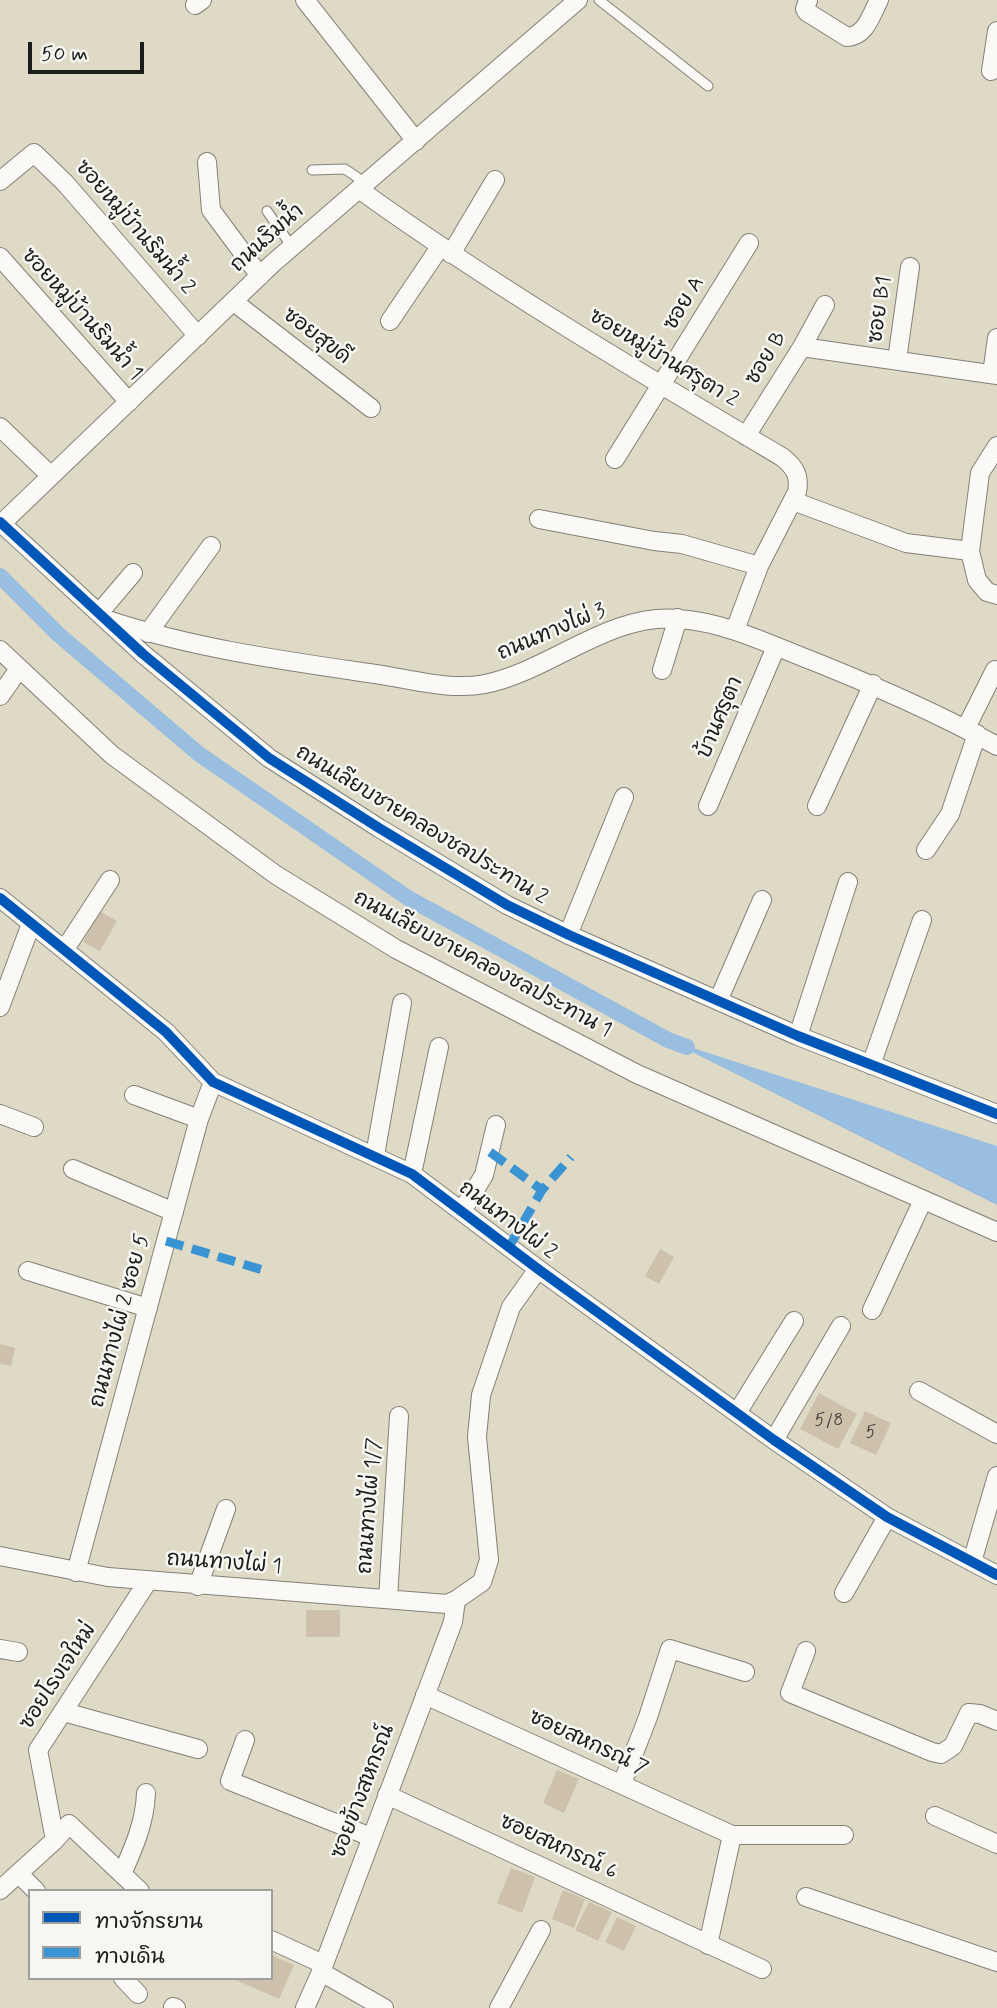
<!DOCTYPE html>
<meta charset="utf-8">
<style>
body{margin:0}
#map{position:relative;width:997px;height:2008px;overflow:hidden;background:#dedac6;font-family:Mynerve,"Playpen Sans Thai",sans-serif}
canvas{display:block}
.legend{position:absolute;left:28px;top:1889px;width:245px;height:91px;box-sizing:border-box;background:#f6f6f2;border:2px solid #9f9f9c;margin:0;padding:9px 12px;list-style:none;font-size:21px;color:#1c1c1c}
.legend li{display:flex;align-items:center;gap:14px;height:35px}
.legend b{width:35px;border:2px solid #9f9f9c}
.scale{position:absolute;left:28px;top:42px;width:116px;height:32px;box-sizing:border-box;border:4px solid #1c1c1c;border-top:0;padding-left:9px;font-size:21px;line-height:24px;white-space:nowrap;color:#1c1c1c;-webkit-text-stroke:5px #f6f6f2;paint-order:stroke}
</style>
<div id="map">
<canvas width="997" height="2008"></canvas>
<ul class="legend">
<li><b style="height:9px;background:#0057b8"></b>ทางจักรยาน</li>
<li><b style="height:9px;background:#3a94d4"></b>ทางเดิน</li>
</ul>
<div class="scale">50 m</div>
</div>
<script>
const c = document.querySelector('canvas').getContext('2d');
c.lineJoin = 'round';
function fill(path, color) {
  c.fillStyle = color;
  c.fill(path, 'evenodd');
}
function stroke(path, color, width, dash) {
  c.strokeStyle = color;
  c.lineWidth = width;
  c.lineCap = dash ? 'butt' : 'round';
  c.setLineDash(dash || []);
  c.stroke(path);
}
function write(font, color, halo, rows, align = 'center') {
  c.font = font + ' Mynerve,"Playpen Sans Thai",sans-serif';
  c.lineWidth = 5;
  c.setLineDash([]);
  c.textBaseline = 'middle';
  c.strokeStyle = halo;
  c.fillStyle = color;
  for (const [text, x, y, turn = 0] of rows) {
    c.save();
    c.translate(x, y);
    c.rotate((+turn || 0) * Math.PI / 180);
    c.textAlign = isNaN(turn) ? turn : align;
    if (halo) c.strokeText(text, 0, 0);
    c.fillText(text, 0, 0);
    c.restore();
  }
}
const water = new Path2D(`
 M668 1040 997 1146V1205Z`);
const canal = new Path2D(`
 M0 576 59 635 199 754 408 898 668 1040 687 1047`);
const building = new Path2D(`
 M99 911 117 921 100 951 83 942Z
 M660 1249 674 1257 659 1284 645 1276Z
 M0 1344 15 1348 11 1366 0 1364Z
 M819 1393 857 1414 838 1449 800 1429Z
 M865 1411 891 1423 876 1455 850 1443Z
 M306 1610H340V1637H306Z
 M557 1770 579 1779 564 1813 543 1803Z
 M511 1868 535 1877 522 1913 497 1903Z
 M563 1890 585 1899 574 1928 552 1919Z
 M589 1902 612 1912 598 1941 575 1930Z
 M617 1917 636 1926 624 1951 605 1942Z
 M271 1955 294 1965 279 1999 231 1978H271Z`);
const lane = new Path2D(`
 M599 0 708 86
 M312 170 345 169 367 184
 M267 211 292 247`);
const street = new Path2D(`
 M305 0 416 141
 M808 0 805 9 807 12 847 37C866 36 871 15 879 0
 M195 5 202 0
 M991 71 997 31
 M207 162 211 210 260 276
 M0 181 34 153 65 183 198 336
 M360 190C495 287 639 372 782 457 795 467 800 476 797 492L759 566 735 630
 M451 254 495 180
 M0 257 129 402
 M234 302 371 408
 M390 321 440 247
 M802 347 997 375
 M897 360 910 267
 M992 374 997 338
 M0 427 51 476
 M746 436 802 347 825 305
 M997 446 980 473 970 551 977 580 987 592 997 595
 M615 459 749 243
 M793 501 906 543 970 551
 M539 519 654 541 682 544 759 566
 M0 522 143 654 269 758 379 828 507 905 569 935 798 1036 997 1114
 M0 525 272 264 578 0
 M99 613 133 573
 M111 621C197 649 286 661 375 674 410 679 450 691 485 684 550 671 610 612 679 619 720 622 758 639 795 654 864 681 932 710 997 746
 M148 633 211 546
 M0 650 112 755 276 875 396 949 637 1074 997 1232
 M662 670 678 618
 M0 696 19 669
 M966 728 995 670
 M708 806 776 647
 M817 806 873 684
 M926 850 950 814 977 734
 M0 898 166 1032 213 1082 412 1174 538 1269 774 1440 887 1517 997 1575
 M568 935 624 797
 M65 949 110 880
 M718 1001 762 900
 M0 1007 31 924
 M798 1036 848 882
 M871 1065 922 920
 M134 1095 199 1119
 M0 1114 34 1127
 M375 1155 402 1003
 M73 1169 174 1212
 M412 1174 439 1047
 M462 1211 484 1175 496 1125
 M28 1271 148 1308
 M872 1310 923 1200
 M919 1391 997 1434
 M737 1413 794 1321
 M774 1440 841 1326
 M0 1556 108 1577 447 1604 456 1600 453 1622 321 1972 305 2008
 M972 1562 997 1476
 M76 1572 199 1119 213 1082
 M198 1586 226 1509
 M844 1593 887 1517
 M388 1599 399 1416
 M456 1600 482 1582 489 1560 477 1437 481 1395 511 1307 538 1269
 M0 1649 18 1652
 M806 1651 790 1693 932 1752 941 1754 953 1746 969 1713 980 1714 997 1721
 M425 1695 732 1835H844
 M64 1712 198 1749
 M245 1740 230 1781 371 1837
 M622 1784 648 1717 670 1649 745 1672
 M387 1795 762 1969
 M935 1816 997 1844
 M55 1840 38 1750 148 1581
 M19 1874 36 1891
 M122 1874C134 1847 145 1822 146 1793
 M0 1890 55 1840 69 1824 140 1891
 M806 1897 997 1962
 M271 1940 323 1964
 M708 1945 732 1835
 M321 1972 384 2008
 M123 1978 138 1994
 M173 2007 176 2008
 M499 2008 541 1930`);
const quiet = new Path2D(`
 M490 1152 542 1190
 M166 1241 263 1270
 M509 1247 542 1190 571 1157`);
const cycleway = new Path2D(`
 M0 522 143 654 269 758 379 828 507 905 569 935 798 1036 997 1114
 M0 898 166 1032 213 1082 412 1174 538 1269 774 1440 887 1517 997 1575`);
const numberNames = [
 ["5/8",829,1421],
 ["5",871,1433]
];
const streetNames = [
 ["ซอยหมู่บ้านริมน้ำ 2",134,228,49],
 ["ถนนริมน้ำ",268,239,-42],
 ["ซอย A",685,304,-59],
 ["ซอย B1",881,310,-82],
 ["ซอยหมู่บ้านริมน้ำ 1",81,315,48],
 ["ซอยสุขดี",316,337,37],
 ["ซอยหมู่บ้านศรุตา 2",663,359,31],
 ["ซอย B",767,359,-58],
 ["ถนนทางไผ่ 3",552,633,-23],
 ["บ้านศรุตา",721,718,-67],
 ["ถนนเลียบชายคลองชลประทาน 2",421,826,31],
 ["ถนนเลียบชายคลองชลประทาน 1",482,965,28],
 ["ถนนทางไผ่ 2",507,1221,37],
 ["ถนนทางไผ่ 2 ซอย 5",121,1321,-75],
 ["ถนนทางไผ่ 1/7",371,1506,-86],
 ["ถนนทางไผ่ 1",224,1564,4],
 ["ซอยโรงเจใหม่",59,1677,-57],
 ["ซอยสหกรณ์ 7",588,1744,25],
 ["ซอยข้างสหกรณ์",364,1792,-69],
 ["ซอยสหกรณ์ 6",558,1848,25]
];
fill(water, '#99bee0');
stroke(canal, '#99bee0', 16);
fill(building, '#cec1ac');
stroke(lane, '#838177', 11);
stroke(street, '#838177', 20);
stroke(lane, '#faf9f6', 9);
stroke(street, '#faf9f6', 18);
stroke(quiet, '#3a94d4', 9, [18, 9]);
stroke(cycleway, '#0057b8', 10);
write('18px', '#484540', null, numberNames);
write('21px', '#1c1c1c', '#f6f6f2', streetNames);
</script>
